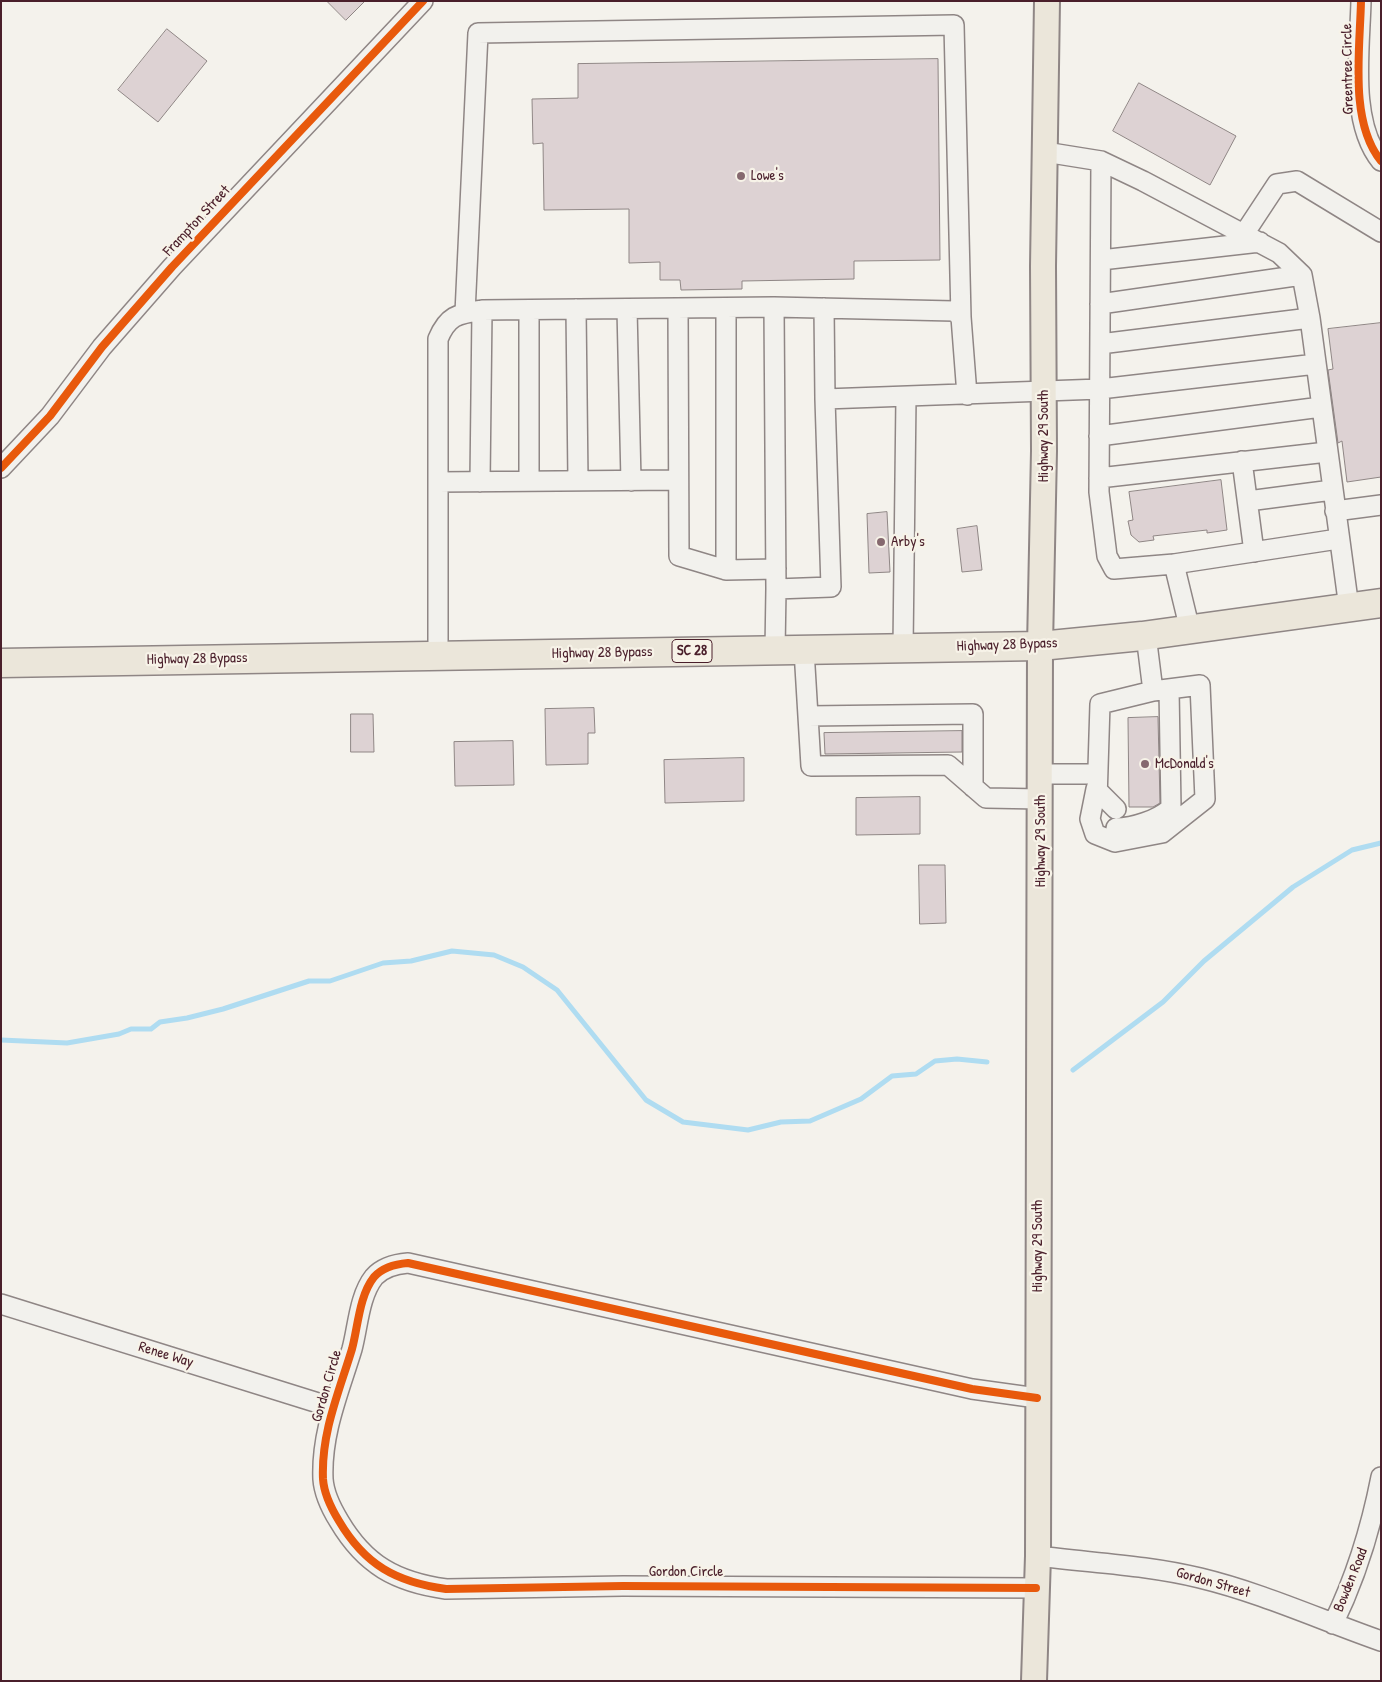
<!DOCTYPE html>
<style>
body{margin:0}
#map{position:relative;width:1382px;height:1682px;overflow:hidden;background:#f4f2ec;font-family:"Patrick Hand",sans-serif}
canvas{display:block}
.frame{position:absolute;inset:0;border:2px solid #4a1f2b;pointer-events:none}
</style>
<div id="map">
<canvas width="1382" height="1682"></canvas>
<div class="frame"></div>
</div>
<script>
const c = document.querySelector('canvas').getContext('2d');
c.lineJoin = 'round';
function stroke(path, color, width, dash) {
  c.strokeStyle = color;
  c.lineWidth = width;
  c.lineCap = dash ? 'butt' : 'round';
  c.setLineDash(dash || []);
  c.stroke(path);
}
function fill(path, color) {
  c.fillStyle = color;
  c.fill(path, 'evenodd');
}
function write(font, color, halo, rows, align = 'center') {
  c.font = font + ' "Patrick Hand",sans-serif';
  c.lineWidth = 4.5;
  c.setLineDash([]);
  c.textBaseline = 'middle';
  c.strokeStyle = halo;
  c.fillStyle = color;
  for (const [text, x, y, turn = 0] of rows) {
    c.save();
    c.translate(x, y);
    c.rotate((+turn || 0) * Math.PI / 180);
    c.textAlign = isNaN(turn) ? turn : align;
    if (halo) c.strokeText(text, 0, 0);
    c.fillText(text, 0, 0);
    c.restore();
  }
}
const stream = new Path2D(`
 M1 1040 67 1043 119 1034 131 1029H151L160 1022 187 1018 223 1009 309 981H330L383 963 411 961 452 951 494 955 523 967 557 990 646 1100 683 1122 748 1130 781 1122 810 1121 861 1099 892 1076 916 1074 935 1061 957 1059 987 1062
 M1073 1070 1163 1002 1204 961 1293 887 1352 850 1381 843`);
const building = new Path2D(`
 M327 1H365L346 20Z
 M167 29 207 61 158 122 118 90Z
 M938 59 940 260 854 261V279L742 281V289L681 290 680 280H660V262L629 263V209L544 210 543 143 533 144 532 99 578 98V64Z
 M1139 83 1236 136 1210 185 1113 131Z
 M1381 323V477L1347 482 1342 441 1338 443 1328 370 1333 369 1328 329Z
 M1221 480 1227 530 1207 533V530L1153 536 1154 540 1139 542 1131 535 1128 521 1133 520 1129 492Z
 M887 512 890 572 869 573 867 514Z
 M977 526 982 570 962 572 957 529Z
 M594 708 595 733H588V764L546 765 545 709Z
 M351 714H373L374 752H351Z
 M1158 717 1160 803 1153 807H1129L1128 718Z
 M962 731V752L825 754 824 733Z
 M513 741 514 785 455 786 454 742Z
 M744 758V801L665 803 664 760Z
 M920 797V834L856 835V798Z
 M919 865H945L946 923 920 924Z`);
const minor = new Path2D(`
 M1361 1C1360 49 1349 122 1381 161
 M1045 152 1101 161 1143 181 1279 253 1302 275 1310 318 1349 608
 M1101 161 1099 492 1107 556 1114 569 1174 564 1190 630
 M1244 234 1277 184 1297 181 1381 232
 M1101 260 1260 242
 M1100 304 1302 275
 M774 307 954 311 961 317 967 395
 M678 308 679 556 726 570 776 569
 M824 308 825 399
 M576 309 578 481
 M627 309 631 481
 M529 310V481
 M465 313 478 33 954 25 961 317
 M1100 344 1310 318
 M1099 436 1321 407
 M1242 461 1254 552
 M1 468 50 416 102 347 172 267 423 1
 M1099 478 1327 452
 M438 482 678 480
 M480 482 482 310
 M1248 501 1332 490
 M1335 511 1381 505
 M1174 564 1338 539
 M726 570V308
 M903 648 906 397
 M775 650 776 589
 M804 650 811 766 948 765 986 798 1041 799
 M438 655V339C448 315 458 314 482 310L774 307 776 589 831 587 825 399 1100 389 1316 364
 M808 716 973 714V787
 M1041 774H1096
 M1096 789 1090 819 1095 834 1115 842 1162 833 1205 799 1200 685 1153 691 1146 635
 M1096 789 1116 809
 M1097 800 1100 704 1153 691
 M1116 828C1133 828 1158 820 1171 808L1169 689
 M1 1304 331 1407
 M1038 1556C1092 1563 1147 1565 1200 1578 1262 1593 1321 1620 1381 1641
 M1036 1588 623 1586 446 1589C396 1582 365 1565 339 1521 331 1508 324 1494 323 1479 321 1433 339 1392 352 1349 358 1327 359 1296 374 1277 383 1267 395 1264 408 1263L972 1389 1037 1398
 M1333 1624C1356 1577 1371 1528 1381 1477`);
const major = new Path2D(`
 M1034 1681 1038 1556 1040 646 1044 451 1043 266 1047 1`);
const highway = new Path2D(`
 M1 663 1040 646 1142 636 1381 603`);
const cycleway = new Path2D(`
 M1361 1C1360 49 1349 122 1381 161
 M1 468 50 416 102 347 172 267 423 1
 M1036 1588 623 1586 446 1589C396 1582 365 1565 339 1521 331 1508 324 1494 323 1479 321 1433 339 1392 352 1349 358 1327 359 1296 374 1277 383 1267 395 1264 408 1263L972 1389 1037 1398`);
const markers = [
 [741,176,5,"#86696f"],
 [881,542,5,"#86696f"],
 [1145,764,5,"#86696f"]
];
const shields = [
 [692,651,40]
];
const shieldNames = [
 ["SC 28",692,651]
];
const streetNames = [
 ["Greentree Circle",1348,69,-91],
 ["Frampton Street",197,221,-47],
 ["Highway 29 South",1044,436,-90],
 ["Highway 28 Bypass",1007,645,-2],
 ["Highway 28 Bypass",602,653,-1],
 ["Highway 28 Bypass",197,659,-1],
 ["Highway 29 South",1041,841,-90],
 ["Highway 29 South",1038,1246,-90],
 ["Renee Way",166,1355,17],
 ["Gordon Circle",327,1386,-74],
 ["Gordon Circle",686,1572],
 ["Bowden Road",1351,1580,-68],
 ["Gordon Street",1213,1583,16]
];
const poiNames = [
 ["Lowe's",751,176],
 ["Arby's",891,542],
 ["McDonald's",1155,764]
];
stroke(stream, '#afdcf1', 5);
fill(building, '#ddd2d3');
stroke(building, '#8f8685', 1);
stroke(minor, '#8f8685', 22);
stroke(major, '#8f8685', 28);
stroke(highway, '#8f8685', 31);
stroke(minor, '#f2f1ed', 19);
stroke(major, '#ebe6da', 24);
stroke(highway, '#ebe6da', 28);
stroke(cycleway, '#e8590c', 8);
for (const [x, y, r, color] of markers) {
  const dot = new Path2D();
  dot.arc(x, y, r, 0, 2 * Math.PI);
  c.fillStyle = color;
  c.fill(dot);
  stroke(dot, '#f7f3e8', 2);
}
for (const [x, y, w] of shields) {
  const box = new Path2D();
  box.roundRect(x - w / 2, y - 11.5, w, 23, 4);
  c.fillStyle = '#f7f3e8';
  c.fill(box);
  stroke(box, '#4a1f2b', 1);
}
write('bold 14px', '#4a1f2b', null, shieldNames);
write('15px', '#4a1f2b', '#f7f3e8', streetNames);
write('15px', '#4a1f2b', '#f7f3e8', poiNames, 'left');
</script>
